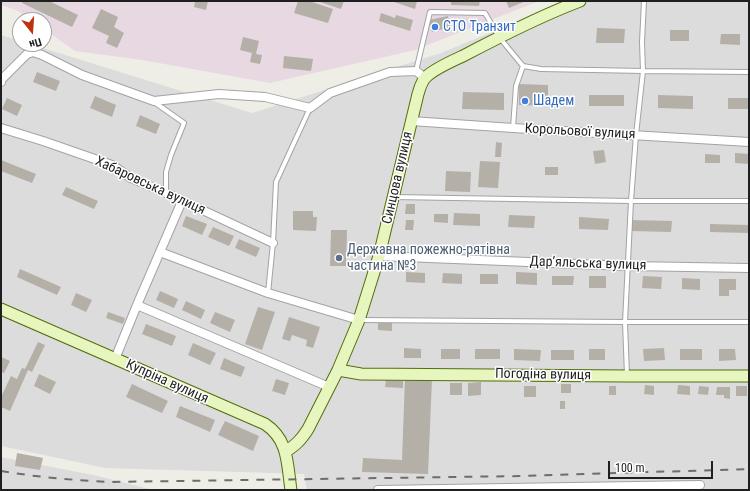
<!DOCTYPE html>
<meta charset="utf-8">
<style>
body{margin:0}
#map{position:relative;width:750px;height:491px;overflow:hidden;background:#efeee6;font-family:"Roboto Condensed",sans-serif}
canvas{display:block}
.frame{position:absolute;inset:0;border:2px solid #1f1f1f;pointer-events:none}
.north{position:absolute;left:12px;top:12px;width:40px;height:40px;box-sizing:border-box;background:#fff;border:1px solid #a5a5a5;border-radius:50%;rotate:163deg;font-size:11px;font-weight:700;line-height:16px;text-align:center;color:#1f1f1f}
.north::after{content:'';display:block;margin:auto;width:14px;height:18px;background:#bf320f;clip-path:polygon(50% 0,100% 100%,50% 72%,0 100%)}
.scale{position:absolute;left:608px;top:461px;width:105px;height:18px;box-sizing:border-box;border:2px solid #1f1f1f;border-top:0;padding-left:5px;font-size:12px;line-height:14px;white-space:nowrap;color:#1f1f1f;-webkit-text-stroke:3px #fff;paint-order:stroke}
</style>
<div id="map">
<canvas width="750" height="491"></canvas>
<div class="frame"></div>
<div class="north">Пн</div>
<div class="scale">100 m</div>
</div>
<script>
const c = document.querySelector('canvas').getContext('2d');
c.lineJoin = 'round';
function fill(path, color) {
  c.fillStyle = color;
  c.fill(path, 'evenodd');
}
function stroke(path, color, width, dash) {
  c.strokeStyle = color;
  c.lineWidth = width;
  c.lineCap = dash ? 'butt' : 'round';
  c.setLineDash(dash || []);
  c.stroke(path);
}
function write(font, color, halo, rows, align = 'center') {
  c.font = font + ' "Roboto Condensed",sans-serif';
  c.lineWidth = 3;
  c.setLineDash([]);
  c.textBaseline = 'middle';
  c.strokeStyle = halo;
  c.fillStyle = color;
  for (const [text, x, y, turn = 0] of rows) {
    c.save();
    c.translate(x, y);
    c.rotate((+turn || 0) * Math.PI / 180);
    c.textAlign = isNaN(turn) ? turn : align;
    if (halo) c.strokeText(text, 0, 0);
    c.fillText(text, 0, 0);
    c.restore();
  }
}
const residential = new Path2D(`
 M567 1H749V490H307L304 474 105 468 1 446V35L20 41V44H30L252 113 441 53Z
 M1 457 98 476 154 490H1Z`);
const industrial = new Path2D(`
 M1 1H539L415 50 270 83 142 60 75 51 44 29V20H30L18 11 1 5Z`);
const building = new Path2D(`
 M23 1H49L78 15 72 27 22 3Z
 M195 1H208L206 10 194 7Z
 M298 1H309L333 9 328 23 294 13Z
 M317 1H344L341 9Z
 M391 1H417L415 9Z
 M451 1H480L479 6 451 5Z
 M506 1H526L509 8Z
 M101 9 118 17 114 27 124 33 117 48 106 43 109 36 92 28Z
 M381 13 395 18 396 15 413 20 410 31 379 21Z
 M448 16 450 27 432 32 429 20Z
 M597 28 625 29 624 43H596Z
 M670 30H689V41H670Z
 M721 34H740V45L720 44Z
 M243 37 259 41 256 54 262 55 260 64 250 62 252 53 240 50Z
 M284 56 313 59 311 71 283 68Z
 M37 72 60 81 56 91 33 82Z
 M519 84 548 85V106L519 105Z
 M463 92 504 93V110L462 109Z
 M589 95H624V106H589Z
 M658 95 693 96V109L658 108Z
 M95 96 116 105 112 117 90 108Z
 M7 98 22 105 17 116 2 109Z
 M728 98H749V109H728Z
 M140 115 160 124 156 134 136 126Z
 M496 142 502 143 501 157H495Z
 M604 150 606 162 595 164 593 151Z
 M735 153 749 154V164L735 163Z
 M705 154 720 155V163H705Z
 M1 160 36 174 32 183 1 171Z
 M480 161 500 162 498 188 478 187Z
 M545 167H558V175H545Z
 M446 171 471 172 470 192 445 191Z
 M66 187 98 201 94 209 62 195Z
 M406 204H415V214H405Z
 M293 211H313V217H317L316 231 293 230Z
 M454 213 480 214V226L453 225Z
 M434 214H448V223L434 222Z
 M509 215 535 216 534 228 508 227Z
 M186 216 207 224 202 235 182 226Z
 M579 217 609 219 608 230 579 229Z
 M406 220H414L413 230H405Z
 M631 220 672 221 671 232 631 231Z
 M710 224 749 225V233L710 232Z
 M213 227 234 236 229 246 208 237Z
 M331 230H347L346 266H330Z
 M239 239 260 248 256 257 235 248Z
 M20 269 61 287 57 295 17 277Z
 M406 272 425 273V283L406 282Z
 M516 272 537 273V285L516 284Z
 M443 273 462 274V284L442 283Z
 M480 274H498V284H480Z
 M552 276H574L573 285H552Z
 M589 276H606V288H589Z
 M643 276 662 277 661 289 642 288Z
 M682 278 700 279V290L682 289Z
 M719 279H736V290H729V296H719Z
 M160 291 178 299 174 308 156 300Z
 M76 293 92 300 86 312 71 305Z
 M186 301 205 310 201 319 182 310Z
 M258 307 275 312 262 350 245 344Z
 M108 312 125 318 123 324 106 318Z
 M215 312 235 320 230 332 210 323Z
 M289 317 320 327 313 348 306 346 307 340 292 335 290 341 282 339Z
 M378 322 392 323V331L378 330Z
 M146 324 176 336 172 346 142 334Z
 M38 342 45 345 32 372 28 370 10 411 1 407V397L11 376 17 379 22 368 25 369Z
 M193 343 216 353 210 365 188 355Z
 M404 348 421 349V358H404Z
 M664 348 665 360 644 361 643 349Z
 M441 349H460V359H441Z
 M475 349H500V359H475Z
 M514 349 541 350 540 361 514 360Z
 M589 349H605V360H589Z
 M680 349H702V360H680Z
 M719 349H735L736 360 719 361Z
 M551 350H574V360H551Z
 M1 357 10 361 4 373 1 372Z
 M224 358 245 367 241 377 220 369Z
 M39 374 56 382 50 394 34 386Z
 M405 378 432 379 428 474 362 472 363 458 402 460Z
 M276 379 289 383 285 395 272 391Z
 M386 380 403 381V388L385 387Z
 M481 382V395L468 396V383Z
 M450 383H462V395H450Z
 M132 384 168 401 162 413 126 397Z
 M561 384H571V393H561Z
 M645 385 654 386V395L644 394Z
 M678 385 690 386V395L677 394Z
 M524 386H536V397H524Z
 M609 386H616V395H609Z
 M699 386 709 387 708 395 698 394Z
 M736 386H747V396H736Z
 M717 387H730V399L724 398V395H716Z
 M560 401H565V409H560Z
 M180 406 215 420 210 432 176 417Z
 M225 421 259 436 253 451 218 435Z
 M17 453 43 458 40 470 15 466Z`);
const lane = new Path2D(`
 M416 71 430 12 485 13 499 37 523 66 541 69 643 71 749 72
 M154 102 184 123 171 155 166 172V193
 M513 128 516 86 523 66
 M394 197 631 201H749
 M268 293 273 243 276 182 310 108
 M359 320 625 322H749
 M627 376 625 322 631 201 636 135 643 71 642 42 644 1`);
const street = new Path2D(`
 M1 82V80L27 54 33 52 42 55 82 75 154 101 219 94 265 97 310 108 330 93 390 72 416 71 425 78
 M411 121 513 128 749 142
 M1 128 43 141 112 165 131 178 166 193 273 243
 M160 252 268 293 359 320
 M379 256 628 266 749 268
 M137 305 329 387
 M115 359 137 305 182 201
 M378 490 700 485`);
const secondary = new Path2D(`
 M1 309 265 424C289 440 287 464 291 490
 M338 370 361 374 627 376H749
 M285 452C296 445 301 440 308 429L338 370 359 320 379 256 418 94C420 88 421 82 426 77 434 69 452 61 463 56 501 36 540 16 580 1`);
const rail = new Path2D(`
 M1 471C36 477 72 480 108 482L523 476 749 469`);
const markers = [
 [435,27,4,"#3f7fe0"],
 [525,101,4,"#3f7fe0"],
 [339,258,4,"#5c6f8a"]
];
const shopNames = [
 ["СТО Транзит",443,27],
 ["Шадем",533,101]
];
const streetNames = [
 ["Корольової вулиця",580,132,3],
 ["Синцова вулиця",398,178,-77],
 ["Хабаровська вулиця",150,186,25],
 ["Дар’яльська вулиця",588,264,2],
 ["Погодіна вулиця",543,375,1],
 ["Купріна вулиця",167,382,24]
];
const serviceNames = [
 ["Державна пожежно-рятівна",347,250],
 ["частина №3",347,266]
];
fill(residential, '#dddcdc');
fill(industrial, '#e7d8e1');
fill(building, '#b4b0a8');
stroke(lane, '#a3a3a3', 6);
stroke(street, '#a3a3a3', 10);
stroke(secondary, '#516f0d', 13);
stroke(lane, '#fff', 4);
stroke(street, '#fff', 8);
stroke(secondary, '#e7f5be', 11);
stroke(rail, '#6d6d6d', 2, [8, 8]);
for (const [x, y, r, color] of markers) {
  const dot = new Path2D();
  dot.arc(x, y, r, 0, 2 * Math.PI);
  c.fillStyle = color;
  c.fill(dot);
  stroke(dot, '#fff', 1.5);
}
write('14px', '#366cbe', '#fff', shopNames, 'left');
write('14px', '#1f1f1f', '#fff', streetNames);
write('14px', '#4e5e75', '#fff', serviceNames, 'left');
</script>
